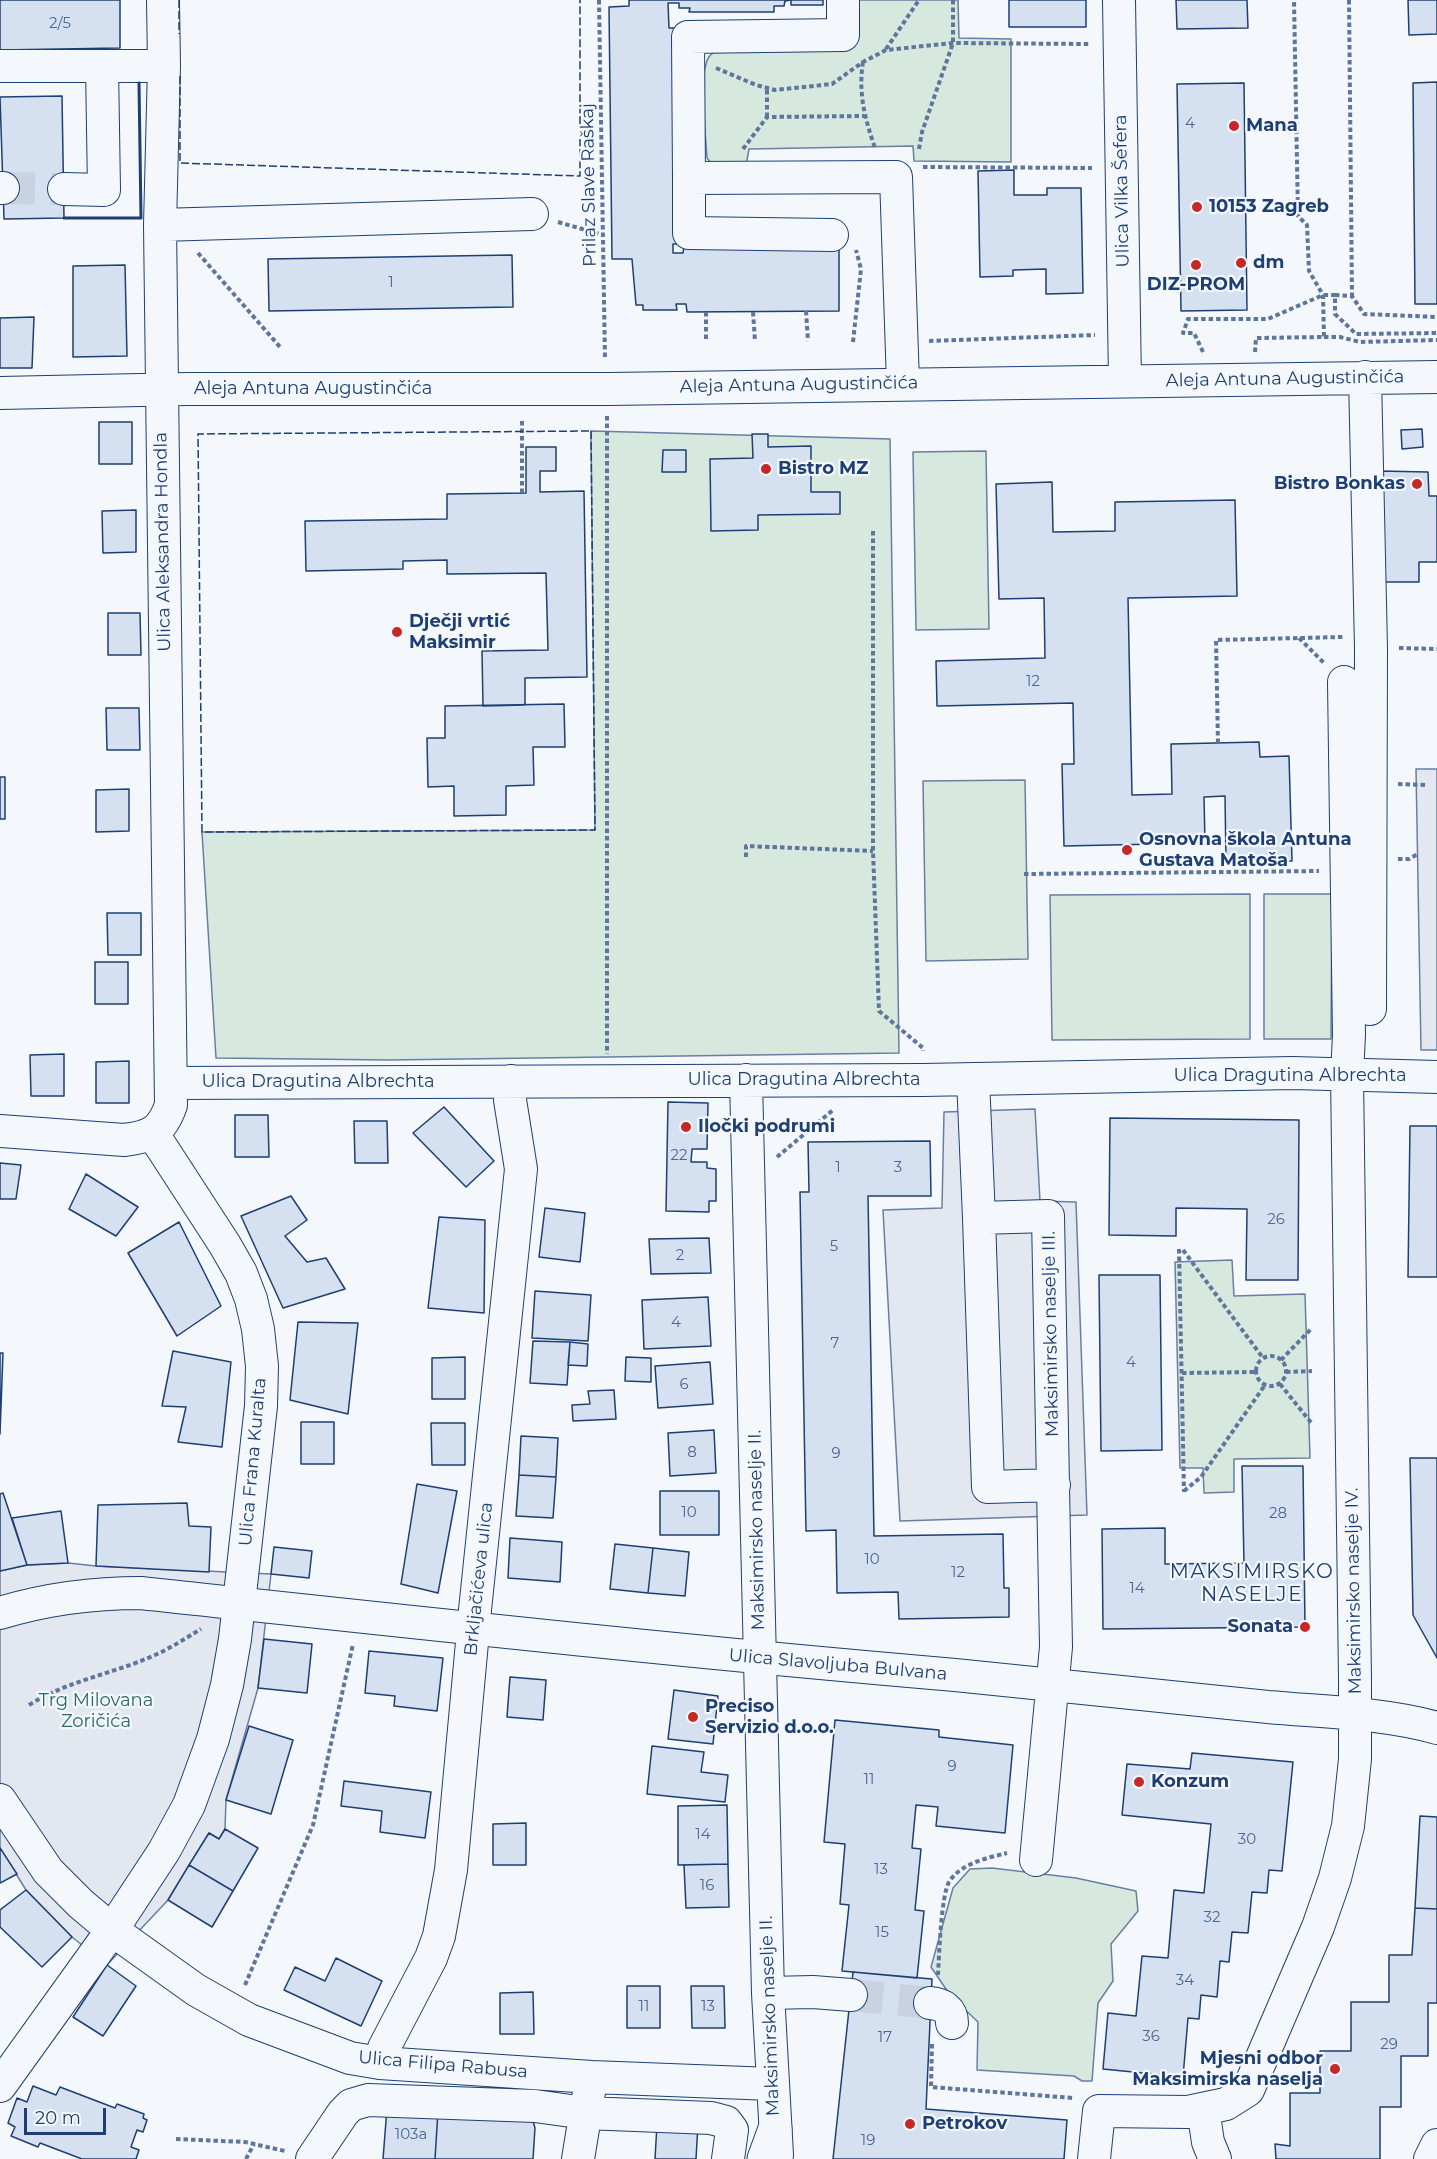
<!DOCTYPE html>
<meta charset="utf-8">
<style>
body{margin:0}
#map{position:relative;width:1437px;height:2159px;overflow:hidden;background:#f4f7fb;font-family:Montserrat,sans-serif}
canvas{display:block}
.scale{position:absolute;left:24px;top:2108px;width:82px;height:27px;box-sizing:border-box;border:3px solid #1d3f73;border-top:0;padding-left:8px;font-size:18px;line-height:21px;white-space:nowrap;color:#1d3f73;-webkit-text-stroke:4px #f4f7fb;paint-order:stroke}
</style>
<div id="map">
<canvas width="1437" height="2159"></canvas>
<div class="scale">20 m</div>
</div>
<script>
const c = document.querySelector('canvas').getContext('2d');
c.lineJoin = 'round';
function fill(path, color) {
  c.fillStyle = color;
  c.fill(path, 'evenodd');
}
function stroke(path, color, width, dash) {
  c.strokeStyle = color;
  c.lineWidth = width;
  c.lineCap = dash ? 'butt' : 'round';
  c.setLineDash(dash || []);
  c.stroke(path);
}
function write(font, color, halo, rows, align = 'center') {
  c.font = font + ' Montserrat,sans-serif';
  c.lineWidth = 4.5;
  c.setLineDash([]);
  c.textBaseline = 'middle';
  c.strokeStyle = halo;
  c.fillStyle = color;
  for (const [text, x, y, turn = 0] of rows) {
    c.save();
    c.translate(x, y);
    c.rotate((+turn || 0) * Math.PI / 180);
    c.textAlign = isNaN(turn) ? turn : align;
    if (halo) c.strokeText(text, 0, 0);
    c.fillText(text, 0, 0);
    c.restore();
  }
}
const green = new Path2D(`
 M853 0H958L959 38 1011 39V162L914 161 913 146 749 149 745 171 711 163 707 158C706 137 698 73 709 57 711 54 714 52 717 50L849 49Z
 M591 431 890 439 899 1053 389 1060 216 1058 202 832 595 830Z
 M986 451 989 629 916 630 913 452Z
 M1025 780 1028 959 926 961 923 781Z
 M1250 894V1039L1052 1040 1050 895Z
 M1264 894H1332L1331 1039H1264Z
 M1232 1260 1234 1296 1305 1294 1310 1458 1234 1459V1492L1204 1493 1203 1468H1180L1175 1262Z
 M992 1868 1076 1878 1136 1891 1138 1911 1111 1944 1113 1981 1098 2003 1092 2081H1082L1074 2076 977 2070 978 2022 950 1995 931 1967 953 1888 970 1869Z`);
const parking = new Path2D(`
 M1416 769H1437V1050H1421Z
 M1035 1109 1040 1201 1076 1202 1087 1515 900 1521 883 1210 942 1208 944 1112Z
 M68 1563 96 1566 271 1574 258 1688 226 1800 225 1829 219 1839 209 1833 168 1900 107 1965 72 1937 26 1890 0 1848V1571L27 1565Z`);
const building = new Path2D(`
 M0 0H120V48L0 50Z
 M629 0H823V5H791V0L785 1 784 6H774V12H689L690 8H679V3H668L669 28H675L677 244H673V253H683L684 247 839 250V311L687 312 686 304H676L677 310H643V305H636L632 259H612L609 7 629 6Z
 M1009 0H1086V27H1009Z
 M1176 0H1247L1248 28 1177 29Z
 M1408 0H1437V34L1409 35Z
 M1437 82V304H1415L1413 83Z
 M1244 83 1247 310 1181 311 1177 84Z
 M62 96 64 218 4 219 0 97Z
 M1014 170V195H1047V188H1081L1083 293 1046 294V269L1013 270V276L980 277 978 171Z
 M512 255 513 307 269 311 268 259Z
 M125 265 127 356 73 357V266Z
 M34 317 32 368H0V318Z
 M99 422H132V464H99Z
 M1422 429 1423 447 1402 449 1401 430Z
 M752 434H768V447L811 446V492H840V514L758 515V530L711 531 710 459 753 458Z
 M526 447H556V471H540V492L584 491 587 677 525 678V705L483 706 482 651 548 650 546 573 447 574V560L403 561V569L306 571 305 521 447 519V494L526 493Z
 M663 450H686V472H662Z
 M1379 471 1428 472 1429 496H1437V562H1419V582H1384Z
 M1052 482 1053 532 1115 531V502L1235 500 1237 596 1128 598 1132 795 1172 794 1171 744 1259 742 1260 757 1289 756 1292 861 1226 863 1225 796 1204 797 1205 843 1064 846 1062 764H1074L1073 703 937 706 936 661 1045 658 1044 598 999 599 996 484Z
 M136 510V552L103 553 102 511Z
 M108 613H140L141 655H108Z
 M564 704 565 747H533L534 785 506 786V815L454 816V786L428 787 427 738H445V706Z
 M106 708H139L140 750H107Z
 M0 777H5V819H0Z
 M129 789V831L96 832V790Z
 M107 913H141V955H108Z
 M95 962H128V1004H95Z
 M64 1054V1096H31L30 1055Z
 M129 1061V1103H96V1062Z
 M668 1102 708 1103 707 1149H692L691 1162H707V1168L716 1169V1201H709V1212L666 1211Z
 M444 1107 494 1161 466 1187 413 1133Z
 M235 1115H268L269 1157H235Z
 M1110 1118 1299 1120 1298 1280H1246L1247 1209 1176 1208V1236L1109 1235Z
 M354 1121H387L388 1163H355Z
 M1410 1126H1437V1277H1408Z
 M930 1141 931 1196H868L874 1536 1003 1534 1004 1588H1009V1617L899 1619 898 1592 837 1593 836 1530 806 1531 800 1192H809L808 1142Z
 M0 1163 21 1165 16 1199H0Z
 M86 1174 138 1207 116 1236 69 1209Z
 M291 1196 307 1220 285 1236 307 1262 326 1258 345 1289 283 1308 241 1216Z
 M545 1208 585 1213 580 1262 539 1257Z
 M439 1217 485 1220 484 1313 428 1308Z
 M179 1222 221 1306 177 1336 128 1253Z
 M709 1238 711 1273 651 1274 649 1239Z
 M1099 1275H1160L1162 1450 1101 1451Z
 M535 1291 591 1295 588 1341 532 1338Z
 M708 1297 711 1346 644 1349 642 1300Z
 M298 1322 358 1323 348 1414 290 1400Z
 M533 1341 570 1342 567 1385 530 1383Z
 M570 1342 588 1344 587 1366 568 1365Z
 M173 1351 231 1362 222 1447 178 1442 186 1407 162 1406Z
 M0 1353H3L0 1434Z
 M465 1357V1399H432V1358Z
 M626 1357 651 1358V1382L625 1381Z
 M710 1362 713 1404 658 1408 655 1366Z
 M614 1390 616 1419 573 1421 572 1405 590 1404 588 1391Z
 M301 1422H334V1464H301Z
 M431 1423H465V1465H432Z
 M714 1430 716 1473 670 1476 668 1433Z
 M521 1436 558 1438 556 1477 519 1475Z
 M1410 1458H1437V1658L1413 1615Z
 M1242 1466H1303L1305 1627 1103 1629 1102 1529 1165 1528V1564L1244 1563Z
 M519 1475 556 1477 553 1518 516 1516Z
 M417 1484 457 1491 438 1593 401 1584Z
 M660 1491H719V1535H660Z
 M3 1493 27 1565 0 1571V1494Z
 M187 1503 189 1526 211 1527 209 1572 96 1566 98 1505Z
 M61 1511 68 1563 27 1565 12 1518Z
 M510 1538 562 1542 560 1582 508 1578Z
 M615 1544 653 1548 648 1593 610 1589Z
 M274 1547 312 1551 309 1578 271 1574Z
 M653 1548 689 1552 685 1596 648 1593Z
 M264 1639 312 1644 307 1693 258 1688Z
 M369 1651 443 1658 437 1711 394 1706 395 1696 365 1693Z
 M510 1677 546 1680 543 1720 507 1717Z
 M674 1690 718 1696 713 1744 668 1739Z
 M835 1720 939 1730V1737L1013 1745 1005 1833 936 1826 938 1807 916 1805 912 1848 921 1849 915 1910 924 1911 917 1978 842 1971 849 1905 840 1904 845 1844 824 1842Z
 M249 1726 293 1740 271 1814 226 1800Z
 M652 1746 704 1752 701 1772 728 1775 725 1802 647 1794Z
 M1192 1753 1293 1762 1282 1871 1269 1870 1267 1893 1252 1892 1248 1933 1232 1932 1229 1962 1220 1961 1217 1997 1201 1995 1199 2019 1188 2018 1183 2077 1103 2069 1108 2013 1136 2016 1142 1956 1168 1958 1174 1890 1204 1893 1211 1824 1122 1815 1127 1764 1190 1769Z
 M344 1781 431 1792 425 1838 380 1832 382 1811 341 1806Z
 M727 1805 728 1864 678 1865V1806Z
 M1420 1816 1437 1817V1909L1415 1908Z
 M526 1823V1865H493V1824Z
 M225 1829 258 1848 233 1891 189 1865 209 1833 219 1839Z
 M0 1848 17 1874 0 1883Z
 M728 1864 729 1907 686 1908 684 1865Z
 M189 1865 233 1891 212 1927 168 1900Z
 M26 1890 72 1937 42 1967 0 1927V1910Z
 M1415 1908 1437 1909V2003H1428V2056H1401V2107H1380V2159H1276L1275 2144 1290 2146V2093H1320V2051H1351V2002H1389V1955H1412Z
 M336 1958 382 1981 361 2026 284 1990 295 1967 325 1981Z
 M107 1965 136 1986 103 2036 73 2017Z
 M853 1972 932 1979 926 2109 1067 2120 1064 2159H833Z
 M627 1986H660V2028H627Z
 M691 1986H724L725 2028H692Z
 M533 1992 534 2034H500V1993Z
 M33 2086 56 2095 60 2087 115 2108 117 2104 144 2114 143 2118 147 2120 143 2132 137 2130 131 2147 139 2150 136 2159H82L40 2143 38 2147 11 2136 15 2127 8 2123 17 2098 27 2102Z
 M699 2106 696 2159H655L657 2124Z
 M529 2107 535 2128 533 2159H435L438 2111Z
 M387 2108 438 2111 435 2159H383Z`);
const minorTunnel = new Path2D(`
 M3 188 64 189
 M851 1995 930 2003`);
const path = new Path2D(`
 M599 0 605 359
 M1349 0 1352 296
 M886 49 919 0
 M863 62C858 93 865 119 875 148
 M716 68 756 85 775 90 832 84 863 62 886 50 953 43 1090 44
 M767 117V88
 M743 149 767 117 864 116
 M919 149 922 132 953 43V0
 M923 167 1092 168
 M558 222 603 235
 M198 253 280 347
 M1335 295 1352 296 1364 314 1437 317
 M806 311 808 341
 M706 312V341
 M753 312 755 341
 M1324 337H1340L1360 342 1437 340
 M929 341 1095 335
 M853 342 861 269 856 250
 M1203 352 1194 333H1183L1188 319H1268L1323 295H1335V314L1356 334 1437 333
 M1255 352 1256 338 1324 337 1323 295 1309 271 1307 225 1298 216 1294 0
 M607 416V1054
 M522 493V418
 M873 531V851L879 1011 923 1048V1051
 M1299 638 1324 663
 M1399 648 1437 649
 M1218 743 1216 640 1343 637
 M1398 784 1427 785
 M746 857V846L873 851
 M1398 859H1409L1418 854
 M1024 874 1319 871
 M777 1157 833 1110
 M1179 1249 1184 1492
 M1183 1250 1263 1358
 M1256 1371a15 15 0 1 1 30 0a15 15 0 1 1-30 0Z
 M1281 1360 1311 1329
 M1286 1372 1312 1371
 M1182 1373 1255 1372
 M1280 1384 1313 1425
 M1184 1491 1201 1477 1265 1385
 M29 1705C69 1680 113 1674 155 1655 171 1648 186 1638 201 1629
 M938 1975C939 1957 941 1896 949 1882 961 1863 987 1858 1007 1853
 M245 1985 313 1825 353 1644
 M932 2044 931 2087 1073 2098
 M176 2139 245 2142 285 2151
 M246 2159 254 2144`);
const minor = new Path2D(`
 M843 0V35L688 37 689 178 896 177 903 383
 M1119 0 1125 381
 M0 66H164
 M689 178V233L832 235
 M0 188H3
 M64 189 104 190 102 66
 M160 225 532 214
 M1365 377 1371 648 1370 1009
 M0 393 188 389H609L1437 377
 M973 1079 979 1218 1048 1216 1056 1647 1036 1860
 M746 1080 768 1993 777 2155
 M172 1083 923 1080 1293 1073 1437 1077
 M0 1131 124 1140C151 1137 162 1131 171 1105L160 225 164 66 163 0
 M979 1218 988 1487 1054 1485
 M0 1613C46 1599 93 1593 141 1593 412 1622 684 1652 955 1675 1060 1685 1164 1696 1268 1707 1323 1712 1384 1713 1437 1728
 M0 1800 48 1871 81 1904 112 1930 196 1990 249 2020 350 2058 380 2063 592 2077 772 2084
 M768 1993 813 1992 851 1995
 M930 2003C943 2004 952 2010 952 2023
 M380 2063 384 2048 431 1958 439 1936 451 1870 475 1610 521 1169 510 1100 511 1081
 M0 2086 112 1930 164 1851 189 1805 213 1739 227 1685 235 1639 261 1406 262 1366 258 1329 251 1299 241 1273 225 1245 153 1134
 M1203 2109 1208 2142 1215 2159
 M312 2159 343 2113 351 2105 368 2100 535 2106 585 2113 711 2118 726 2122 732 2130 728 2159
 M578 2159 589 2092
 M1094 2159 1099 2111 1188 2112 1226 2104 1248 2090 1318 1927 1335 1878 1348 1826 1355 1759V1679L1347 1074 1349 1035 1344 682
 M1430 2159 1437 2145`);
const major = new Path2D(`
 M764 2159 775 2129`);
const fence = new Path2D(`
 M179 0V34
 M180 76V163L580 176V0
 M591 431 595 830 202 832 198 434Z`);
const wall = new Path2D(`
 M64 218H141L139 83`);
const markers = [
 [1234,126,6,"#c62828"],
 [1197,207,6,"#c62828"],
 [1241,263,6,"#c62828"],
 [1196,265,6,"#c62828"],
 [766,469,6,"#c62828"],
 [1417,484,6,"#c62828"],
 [397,632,6,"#c62828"],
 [1127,850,6,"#c62828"],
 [686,1127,6,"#c62828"],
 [1305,1627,6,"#c62828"],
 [693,1717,6,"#c62828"],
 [1139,1782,6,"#c62828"],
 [1335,2069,6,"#c62828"],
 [910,2124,6,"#c62828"]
];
const numberNames = [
 ["2/5",60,24],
 ["4",1190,124],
 ["1",391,283],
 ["12",1033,682],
 ["22",679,1156],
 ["1",838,1168],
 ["3",898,1168],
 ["26",1276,1220],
 ["5",834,1247],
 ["2",680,1256],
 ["4",676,1323],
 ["7",835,1344],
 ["4",1131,1363],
 ["6",684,1385],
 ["8",692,1453],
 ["9",836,1454],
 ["10",689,1513],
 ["28",1278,1514],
 ["10",872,1560],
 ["12",958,1573],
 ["14",1137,1589],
 ["9",952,1767],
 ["11",869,1780],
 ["14",703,1835],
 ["30",1247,1840],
 ["13",881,1870],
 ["16",707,1886],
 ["32",1212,1918],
 ["15",882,1933],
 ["34",1185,1981],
 ["11",644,2007],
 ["13",708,2007],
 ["36",1151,2037],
 ["17",885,2038],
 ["29",1389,2045],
 ["103a",411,2135],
 ["19",868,2141]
];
const poiNames = [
 ["Mana",1246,126],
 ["10153 Zagreb",1209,207],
 ["dm",1253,263],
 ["DIZ-PROM",1196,285,"center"],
 ["Bistro MZ",778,469],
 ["Bistro Bonkas",1405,484,"right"],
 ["Dječji vrtić",409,622],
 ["Maksimir",409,643],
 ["Osnovna škola Antuna",1139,840],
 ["Gustava Matoša",1139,861],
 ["Iločki podrumi",698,1127],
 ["Sonata",1293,1627,"right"],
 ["Preciso",705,1707],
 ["Servizio d.o.o.",705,1728],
 ["Konzum",1151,1782],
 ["Mjesni odbor",1323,2059,"right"],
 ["Maksimirska naselja",1323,2080,"right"],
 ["Petrokov",922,2124]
];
const streetNames = [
 ["Prilaz Slave Raškaj",589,185,-91],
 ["Ulica Vilka Šefera",1122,191,-91],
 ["Aleja Antuna Augustinčića",1285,379,-1],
 ["Aleja Antuna Augustinčića",799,385,-1],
 ["Aleja Antuna Augustinčića",313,389],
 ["Ulica Aleksandra Hondla",163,542,-91],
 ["Ulica Dragutina Albrechta",1290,1076],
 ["Ulica Dragutina Albrechta",804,1080],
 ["Ulica Dragutina Albrechta",318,1082],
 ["Maksimirsko naselje III.",1051,1334,-91],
 ["Ulica Frana Kuralta",253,1462,-85],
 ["Maksimirsko naselje II.",757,1530,-91],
 ["Brkljačićeva ulica",479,1579,-84],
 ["Maksimirsko naselje IV.",1354,1591,-91],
 ["Ulica Slavoljuba Bulvana",838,1665,5],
 ["Maksimirsko naselje II.",770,2016,-92],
 ["Ulica Filipa Rabusa",443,2065,5]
];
const parkNames = [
 ["Trg Milovana",96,1701],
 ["Zoričića",96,1722]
];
const neighbourhoodNames = [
 ["MAKSIMIRSKO",1252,1572],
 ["NASELJE",1252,1595]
];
fill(green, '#d7e8df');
stroke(green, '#687fa3', 1.5);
fill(parking, '#e3e8f0');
stroke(parking, '#687fa3', 1.5);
fill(building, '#d5e0f0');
stroke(building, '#1d3f73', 1.5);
stroke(minorTunnel, '#c9d2e0', 32, [32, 16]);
stroke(minor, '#1d3f73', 34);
stroke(major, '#1d3f73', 35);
stroke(path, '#5e769c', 4, [4.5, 3]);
stroke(minor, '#f4f7fb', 32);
stroke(major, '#f4f7fb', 33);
stroke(fence, '#1d3f73', 1.5, [8, 3]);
stroke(wall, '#1d3f73', 3);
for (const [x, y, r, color] of markers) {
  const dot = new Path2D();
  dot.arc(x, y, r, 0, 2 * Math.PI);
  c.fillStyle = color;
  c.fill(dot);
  stroke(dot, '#f4f7fb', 2);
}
write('15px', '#4b6792', null, numberNames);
write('bold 18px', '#1d3f73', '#f4f7fb', poiNames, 'left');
write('18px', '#1d3f73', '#f4f7fb', streetNames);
write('18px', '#2c6c60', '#f4f7fb', parkNames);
c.letterSpacing = '1.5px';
write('20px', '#1d3f73', '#f4f7fb', neighbourhoodNames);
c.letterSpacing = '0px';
</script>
